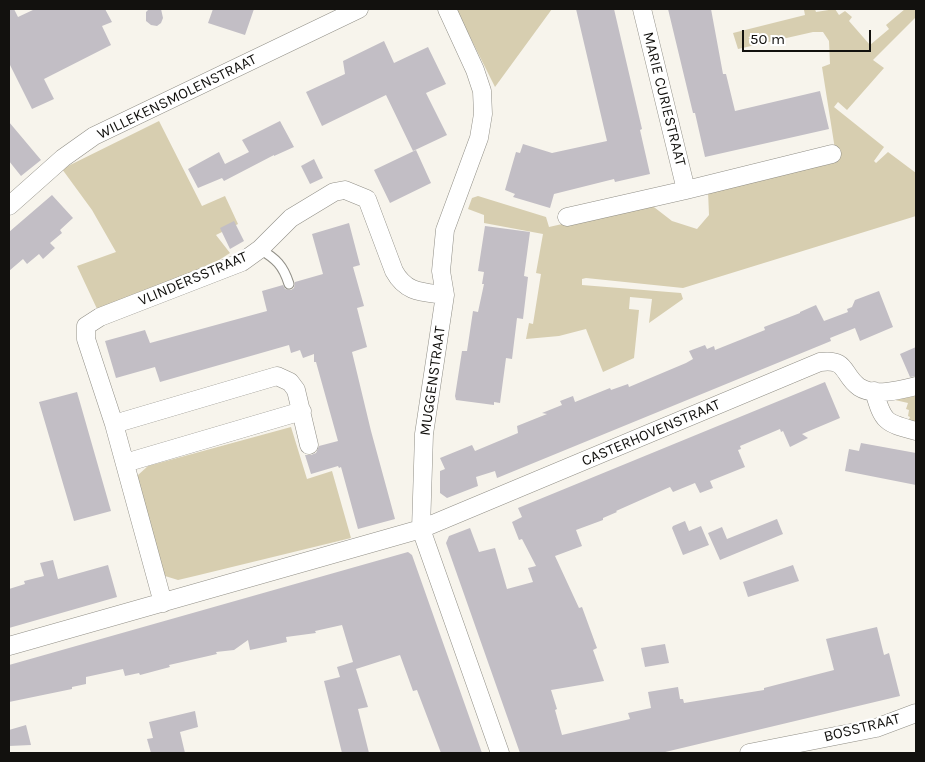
<!DOCTYPE html>
<style>
body{margin:0}
#map{position:relative;width:925px;height:762px;overflow:hidden;background:#f7f4ec;font-family:Karla,sans-serif}
canvas{display:block}
.frame{position:absolute;inset:0;border:10px solid #12110e;pointer-events:none}
.scale{position:absolute;left:742px;top:30px;width:129px;height:22px;box-sizing:border-box;border:2px solid #12110e;border-top:0;padding-left:6px;font-size:15px;line-height:18px;white-space:nowrap;color:#12110e;-webkit-text-stroke:4px #fff;paint-order:stroke}
</style>
<div id="map">
<canvas width="925" height="762"></canvas>
<div class="frame"></div>
<div class="scale">50 m</div>
</div>
<script>
const c = document.querySelector('canvas').getContext('2d');
c.lineJoin = 'round';
function fill(path, color) {
  c.fillStyle = color;
  c.fill(path, 'evenodd');
}
function stroke(path, color, width, dash) {
  c.strokeStyle = color;
  c.lineWidth = width;
  c.lineCap = dash ? 'butt' : 'round';
  c.setLineDash(dash || []);
  c.stroke(path);
}
function write(font, color, halo, rows, align = 'center') {
  c.font = font + ' Karla,sans-serif';
  c.lineWidth = 4.5;
  c.setLineDash([]);
  c.textBaseline = 'middle';
  c.strokeStyle = halo;
  c.fillStyle = color;
  for (const [text, x, y, turn = 0] of rows) {
    c.save();
    c.translate(x, y);
    c.rotate((+turn || 0) * Math.PI / 180);
    c.textAlign = isNaN(turn) ? turn : align;
    if (halo) c.strokeText(text, 0, 0);
    c.fillText(text, 0, 0);
    c.restore();
  }
}
const green = new Path2D(`
 M456 9H552L495 87Z
 M809 9H815L816 12 835 9 839 15 845 11 852 17 849 21 870 45 889 29 886 25 905 9H916V17L873 60 884 68 847 110 838 102 834 107 884 147 874 161 876 163 888 152 916 173V216L683 288 586 278 582 279V285L681 293 683 299 649 323 652 299 630 297 629 309 639 310 634 358 603 372 586 329 559 336 526 339 529 323 533 324 541 274 536 273 543 234 484 223V215L468 209 472 198 478 196 546 217 549 227 650 204 672 221 697 229 709 215 708 191 837 162 822 67 830 64 829 41 823 32H813L738 49 733 33 805 15 804 10Z
 M159 121 202 206 225 196 238 224 216 235 230 253 216 262 98 311 77 266 116 252 92 210 62 169Z
 M916 392V427L908 422 910 417 908 416 909 410 906 409 908 403 895 400 896 395Z
 M291 427 307 479 332 471 351 538 195 576 178 580 165 576 136 485 138 475 148 466Z`);
const building = new Path2D(`
 M9 9H14L18 17 35 9H105L112 22 102 26 111 45 44 79 54 99 32 109 9 63Z
 M149 9H161L163 18 161 23 157 26 151 25 146 21V12Z
 M213 9H254L245 35 208 23Z
 M576 9H614L642 129 640 130 650 174 615 182 614 179 554 194 550 208 513 197 515 194 505 190 516 152 520 153 523 144 552 153 607 141Z
 M668 9H711L723 74H726L735 111 820 91 829 129 705 157 695 113H693Z
 M384 41 394 63 428 47 446 84 426 93 447 135 413 151 386 95 322 126 306 92 345 74 343 61Z
 M280 121 294 147 274 156V155L224 181 222 178 198 188 188 169 219 152 225 164 249 152 242 140Z
 M9 122 41 160 21 176 9 161Z
 M416 150 431 183 390 203 374 170Z
 M314 159 323 178 310 184 301 166Z
 M52 195 73 218 60 230 62 233 50 243 55 248 43 259 39 254 27 264 23 259 9 271V232Z
 M234 221 244 241 230 249 220 228Z
 M349 223 360 265 353 267 364 306 357 308 367 347 352 352 371 431 395 519 358 529 341 467 339 468 338 466 311 474 305 455H311L316 453 319 446 338 441 316 362H314V354L303 358 300 350 291 353 289 345 160 382 155 367 116 378 105 341 145 330 150 343 267 311 262 291 283 285 285 289 291 290 294 288 295 282 323 274 312 234Z
 M485 226 530 232 524 276 528 277 523 319 517 318 512 359 506 358 500 403 494 402V405L456 400 455 396 462 351H467L473 311 478 312 484 284H482L484 272 478 271Z
 M879 291 893 327 860 341 855 328 830 338 831 341 497 478 495 471 476 477 478 486 447 498 440 493V471L445 469 440 458 472 445 475 451 518 433 517 426 547 414 542 413 562 405 560 401 573 396 575 402 610 388 611 390 628 384 629 387 686 363 693 359 689 351 705 345 707 349 714 346 715 350 765 330 764 327 800 313V312L816 305 824 321 848 312 847 309 852 307 855 300Z
 M916 347V376L910 377 900 354Z
 M825 382 840 418 802 434 808 438 790 447 783 431 781 432 780 429 740 446 741 449 738 450 745 467 710 481 713 488 700 493 695 483 673 492 670 487 616 511 617 512 603 518V520L576 530 582 546 555 556 579 608 582 607 597 648 593 650 604 681 551 690 557 709 555 710 562 735 630 719 628 713 651 708 648 692 678 687 680 699H683L684 703 764 690V688L834 670 826 639 877 627 884 655 889 653 900 696 661 753H520L446 543 449 536 470 528 479 552 495 548 507 589 533 582 528 568 536 566 522 539 519 540 512 522 522 517 518 508Z
 M77 392 111 511 74 521 39 402Z
 M861 443 916 453V485L845 471 849 449 859 451Z
 M777 519 783 534 720 560 708 533 722 527 727 539Z
 M685 521 689 531 701 526 709 545 683 555 672 528 673 526Z
 M408 552 412 555 482 753H441L417 690 413 691 400 655 356 669 368 707 358 709 369 753H342L324 681 340 677 337 667 353 662 342 625 315 631 316 633 286 637 287 642 250 650 248 640 234 650 216 652 217 654 169 665 170 667 140 675 139 673 125 676 123 669 86 677V684L72 687V689L9 702V665Z
 M53 560 58 579 108 565 117 597 9 628V589L25 584 24 581 44 576 40 563Z
 M793 565 799 581 748 597 743 582Z
 M665 644 669 663 645 667 641 648Z
 M195 711 198 727 180 732 185 753H151L147 739 153 738 149 722Z
 M26 725 31 745 9 746V730Z`);
const lane = new Path2D(`
 M260 249C276 259 283 265 289 284`);
const street = new Path2D(`
 M447 9 475 70 482 91 483 114 479 138 445 230 441 271 445 295 424 434 421 529 500 753
 M642 9 686 190
 M9 206 63 158 94 136 359 9
 M567 217 686 190 832 154
 M874 391C883 422 885 423 916 431
 M114 424 277 376 290 382 296 390 309 445
 M125 463 302 411
 M163 603 114 424 86 339V326L100 317 242 262 260 249 291 218 334 192 345 190 367 199 394 271C406 293 422 292 445 295
 M9 646 421 529 820 362C848 358 842 375 859 387 874 397 900 390 916 386
 M749 753 876 728 916 713`);
const streetNames = [
 ["WILLEKENSMOLENSTRAAT",177,97,-26],
 ["MARIE CURIESTRAAT",664,99,76],
 ["VLINDERSSTRAAT",193,279,-23],
 ["MUGGENSTRAAT",433,381,-82],
 ["CASTERHOVENSTRAAT",651,433,-23],
 ["BOSSTRAAT",862,728,-14]
];
fill(green, '#d7ceb0');
fill(building, '#c2bec5');
stroke(lane, '#918f87', 11);
stroke(street, '#918f87', 19);
stroke(lane, '#fff', 9);
stroke(street, '#fff', 18);
write('15px', '#12110e', '#fff', streetNames);
</script>
